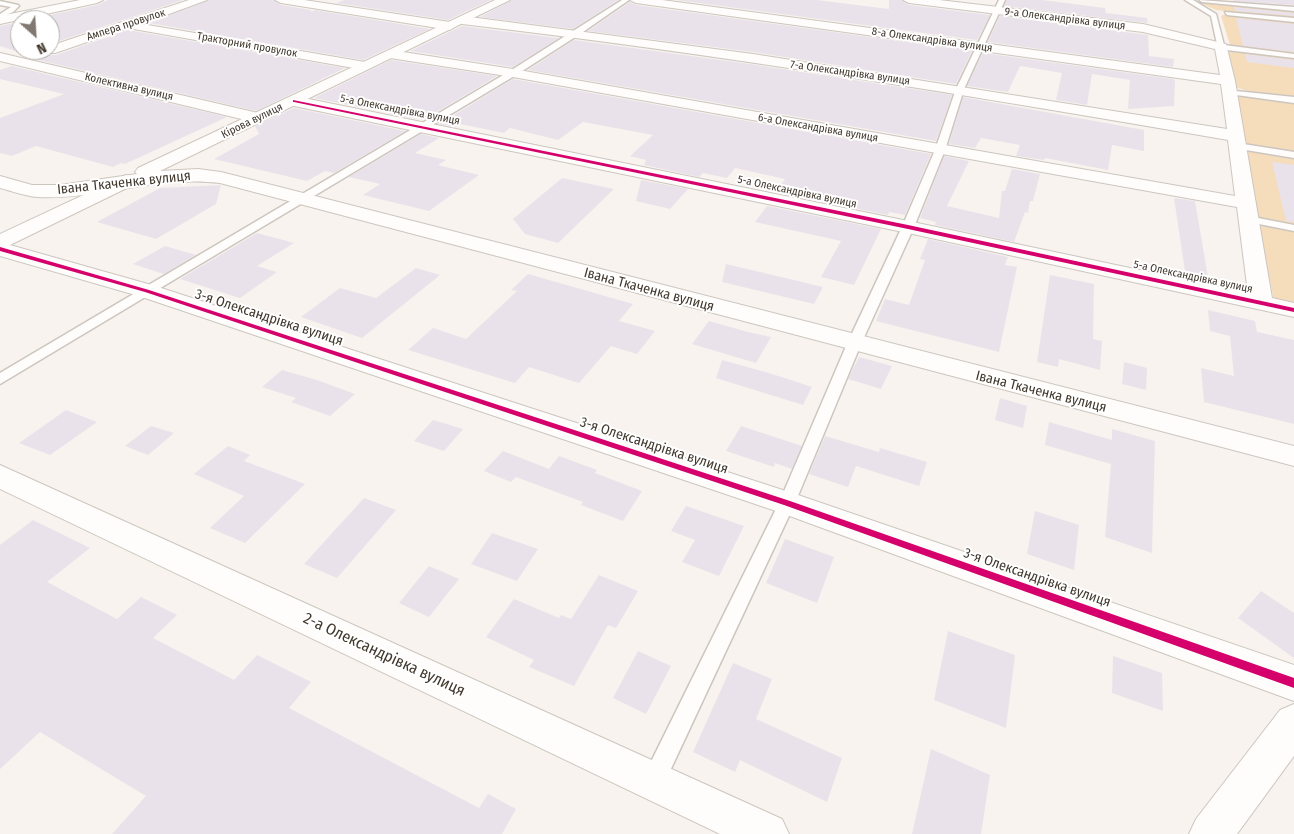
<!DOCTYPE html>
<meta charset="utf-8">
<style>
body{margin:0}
#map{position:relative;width:1294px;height:834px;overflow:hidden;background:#f8f3ee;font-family:"Fira Sans Condensed",sans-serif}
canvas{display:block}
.north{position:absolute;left:10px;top:10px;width:50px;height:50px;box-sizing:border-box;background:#fff;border:1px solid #b3afab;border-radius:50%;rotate:154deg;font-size:14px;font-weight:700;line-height:20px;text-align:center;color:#41382d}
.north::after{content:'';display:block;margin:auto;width:18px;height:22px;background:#817971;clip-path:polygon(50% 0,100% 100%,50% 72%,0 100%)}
</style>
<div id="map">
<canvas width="1294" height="834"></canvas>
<div class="north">N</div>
</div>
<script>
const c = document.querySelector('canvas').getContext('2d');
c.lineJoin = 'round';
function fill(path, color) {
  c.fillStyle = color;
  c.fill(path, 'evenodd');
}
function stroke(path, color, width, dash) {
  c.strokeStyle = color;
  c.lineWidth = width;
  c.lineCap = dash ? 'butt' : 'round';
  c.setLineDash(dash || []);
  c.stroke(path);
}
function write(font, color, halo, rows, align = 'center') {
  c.font = font + ' "Fira Sans Condensed",sans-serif';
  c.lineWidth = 4;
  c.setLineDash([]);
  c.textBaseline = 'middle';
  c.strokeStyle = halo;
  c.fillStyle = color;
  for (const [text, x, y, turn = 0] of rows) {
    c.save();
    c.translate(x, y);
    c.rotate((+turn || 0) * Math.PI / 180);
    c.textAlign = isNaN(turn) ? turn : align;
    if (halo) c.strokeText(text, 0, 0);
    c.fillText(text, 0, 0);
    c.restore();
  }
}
const green = new Path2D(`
 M1196 1 1294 10V19L1216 10Z
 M1225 14 1294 21V54L1230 45 1221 16Z
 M1231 51 1294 58V99L1258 94 1234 87 1228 53Z
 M1246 96 1294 102V153L1245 145 1237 100 1239 97Z
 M1246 150 1294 158V225L1258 219Z
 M1258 223 1294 230V304L1274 300Z`);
const building = new Path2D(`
 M108 0H183L50 44V20H27L97 5Z
 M209 0H273L281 5 311 10V12L315 10 430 29 363 60 149 23Z
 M344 0H491L448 20 336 3Z
 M512 0H618L573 29 480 17Z
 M676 0H817L889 9V0H901L909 5 990 15 977 40Z
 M1007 0H1042L1105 8 1106 13 1147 18 1148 23 1004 6Z
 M1233 0H1294V5L1233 1Z
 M630 2 636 5 972 51 956 84 753 52 588 31Z
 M1234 7 1294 13V16L1235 11Z
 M1000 16 1148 35 1149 56 1174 59 1173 67 988 42Z
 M1236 18 1294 24V52L1243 46Z
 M20 22V50H41L45 55H56L128 30 345 68 256 111 34 59 37 58 0 46V26Z
 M462 26 558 38H559L513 67 410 51Z
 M574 40 750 64 952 95 936 141 528 70Z
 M983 53 1173 79 1175 81 1174 106 1128 109 1130 80 1092 74 1087 105 1056 100 1062 73 1020 66 1008 92 967 86Z
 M1245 54 1294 60V68L1247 62Z
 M391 60 497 76 423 120 314 98Z
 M12 66 227 117 125 164 121 163 113 167 36 146 12 156 0 153V118L64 94 0 79V70Z
 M513 79 931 154 905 215 889 212 888 215 776 192 785 179 735 168 727 178 703 173 699 177 644 165 646 160 630 156 653 135 583 122 558 140 510 128 504 133 460 124 456 127 439 124Z
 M963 97 1144 130V151L1112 145 1108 170 1045 158 1044 160 1016 156 1020 145 981 138 975 148 949 144Z
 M294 108 405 131 334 173 325 171 307 181 214 159 259 134 255 126Z
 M421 134 439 138 415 153 446 160 438 165 479 175 429 211 363 195 380 184 349 177Z
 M944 156 969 161 947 206 999 218 1002 191H1005L1012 169 1040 174 1033 201H1030L1028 213 1025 212 1014 242 935 225 936 222 920 218Z
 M1272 162 1294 165V222L1286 221Z
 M562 178 614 189 558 243 525 234 513 219Z
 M641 180 688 189 670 209 636 201Z
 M221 185 216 204 156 239 97 222 160 188Z
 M1174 198 1195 201 1209 283 1186 278Z
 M767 206 881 229 854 285 821 277 841 241 755 222Z
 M257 233 294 243 257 266 277 272 240 298 180 279Z
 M928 239 1008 257 1005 265 1017 267 999 352 876 321 885 299 909 305 925 260 920 259Z
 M165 246 196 255 164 274 133 264Z
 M726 264 781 277 823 287 814 304 722 282Z
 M416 268 440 275 362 338 301 317 340 288 376 298Z
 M528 274 633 304 619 321 655 331 637 354 611 346 579 383 529 367 515 383 408 350 433 328 466 339 517 291 511 290Z
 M1050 275 1094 284 1093 339 1102 341 1100 370 1059 359 1058 367 1037 362Z
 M1208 310 1255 321 1257 332 1294 340V424L1204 402 1201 368 1234 376 1230 336 1210 331Z
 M709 321 748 332 771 337 756 363 692 344Z
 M859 357 892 366 881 389 848 379Z
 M722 360 769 373 812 387 803 405 716 378Z
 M1124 362 1147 368 1146 390 1122 384Z
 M282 370 317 380 355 394 330 416 291 402 296 398 262 387Z
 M1000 398 1027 406 1023 428 995 420Z
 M66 410 97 422 50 455 19 443Z
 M433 420 463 429 444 451 414 441Z
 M1049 422 1112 440V429L1155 441 1152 553 1105 537 1111 464 1045 445Z
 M151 426 174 433 148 455 125 446Z
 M741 426 802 446 792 469 775 463 774 467 726 451Z
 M825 436 879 452 880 448 927 462 919 486 856 466 848 487 809 474Z
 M228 446 250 455 244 461 305 484 245 543 210 528 244 496 194 474Z
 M503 451 549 469 559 456 597 470 595 473 642 491 623 521 581 505 583 502 516 477 511 482 484 471Z
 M364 498 396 510 337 578 304 564Z
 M686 506 744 526 719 576 682 562 695 540 671 531Z
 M1035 511 1079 525 1074 570 1027 554Z
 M33 520 90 548 47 582 117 619 141 597 177 615 153 638 234 680 257 655 311 682 289 708 479 808 488 794 516 809 502 834H112L146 796 40 732 0 769V545Z
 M492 533 538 549 517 581 471 564Z
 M785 539 834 557 817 603 766 583Z
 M429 566 459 579 429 617 399 603Z
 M599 575 638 591 616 628 608 625 574 686 529 667 534 660 486 637 514 599 559 618 561 615 571 619Z
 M1261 591 1294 613V658L1238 618Z
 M948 631 1015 655 1006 728 934 700Z
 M638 651 671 666 646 714 613 698Z
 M1113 656 1162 673 1163 711 1112 693Z
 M733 663 772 679 756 719 842 758 827 802 740 760 735 772 693 752Z
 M931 749 990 775 981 834H912Z`);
const lane = new Path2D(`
 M622 0H629L580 34 516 75 0 384V373L510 71Z
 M999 0H1005L964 89 945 150 914 227 861 344 795 503 662 788 654 791 646 788 643 780 646 772 779 503 847 344 902 227 935 150 956 89Z
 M1185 0H1193L1216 14 1224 45 1294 54V58L1218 49 1211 16Z
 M1199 0 1294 7V11L1202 2Z
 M0 1 18 5 19 6 13 12 0 18V14L11 7 0 5Z
 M1225 12 1294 18V22L1227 15Z
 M1226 90 1294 97V103L1229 94 1225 92Z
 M1237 143 1294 152V158L1234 148V144Z
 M1248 216 1294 225V231L1244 221V217Z`);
const street = new Path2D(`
 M80 0H103L97 3 0 24V16Z
 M189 0H207L142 24 365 62 372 66 365 70 128 28 55 53H45L43 50H50V46Z
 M275 0H304L450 22 456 26 450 30 281 3Z
 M630 0H662L1220 75 1215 49 1143 32 909 3 903 0H939L1143 24 1226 44 1235 81 1272 298 1294 303V317L908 233 294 106 286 101 294 96 908 221 1248 293 1237 207 513 77 390 58 383 54 390 50 513 69 1235 196 1228 140C974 96 719 54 462 24L456 20 462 16 753 54 1227 129 1221 84 636 3Z
 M0 53 258 113 266 118 258 123 0 61Z
 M126 175 133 177 135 181 133 185 10 245 155 286 798 495 1294 665V701L776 511 139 296 0 256V234Z
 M0 465 782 819 789 834H720L0 489Z
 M1294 704V756L1237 834H1189L1196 819 1280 710Z`);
const secondary = new Path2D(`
 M495 0H510L160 171 198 169 221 172 1294 446V466L220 183C156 175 100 200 37 197 25 196 12 191 0 188V176L32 185H60L137 174 135 172 138 168Z`);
const cycleway = new Path2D(`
 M293 100 908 225 1294 308V312L908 229 294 102H293Z
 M0 247 149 290 790 501 1294 678V688L784 505 145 292 0 251Z`);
const farStreetnames = [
 ["9-а Олександрівка вулиця",1065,19,7],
 ["Ампера провулок",126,25,-18],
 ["8-а Олександрівка вулиця",932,40,8],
 ["Тракторний провулок",247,45,10],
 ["7-а Олександрівка вулиця",850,73,8],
 ["Колективна вулиця",129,87,13],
 ["5-а Олександрівка вулиця",400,110,11],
 ["Кірова вулиця",252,121,-26],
 ["6-а Олександрівка вулиця",818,128,10],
 ["5-а Олександрівка вулиця",797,192,12],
 ["5-а Олександрівка вулиця",1193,277,12]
];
const streetNames = [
 ["Івана Ткаченка вулиця",124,183,-6],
 ["Івана Ткаченка вулиця",649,290,15],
 ["3-я Олександрівка вулиця",269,318,18],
 ["Івана Ткаченка вулиця",1041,392,14],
 ["3-я Олександрівка вулиця",654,446,18],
 ["3-я Олександрівка вулиця",1037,578,19]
];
const nearStreetnames = [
 ["2-а Олександрівка вулиця",384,655,25]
];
fill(green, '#f5dcbb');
fill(building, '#eae2ea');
stroke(lane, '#cdc6bf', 3);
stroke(street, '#cdc6bf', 2);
stroke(secondary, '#cdc6bf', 2);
fill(lane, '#fefdfc');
fill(street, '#fefdfc');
fill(secondary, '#fefdfc');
fill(cycleway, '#d6006c');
write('11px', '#41382d', '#fff', farStreetnames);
write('14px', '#41382d', '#fff', streetNames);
write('16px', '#41382d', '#fff', nearStreetnames);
</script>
